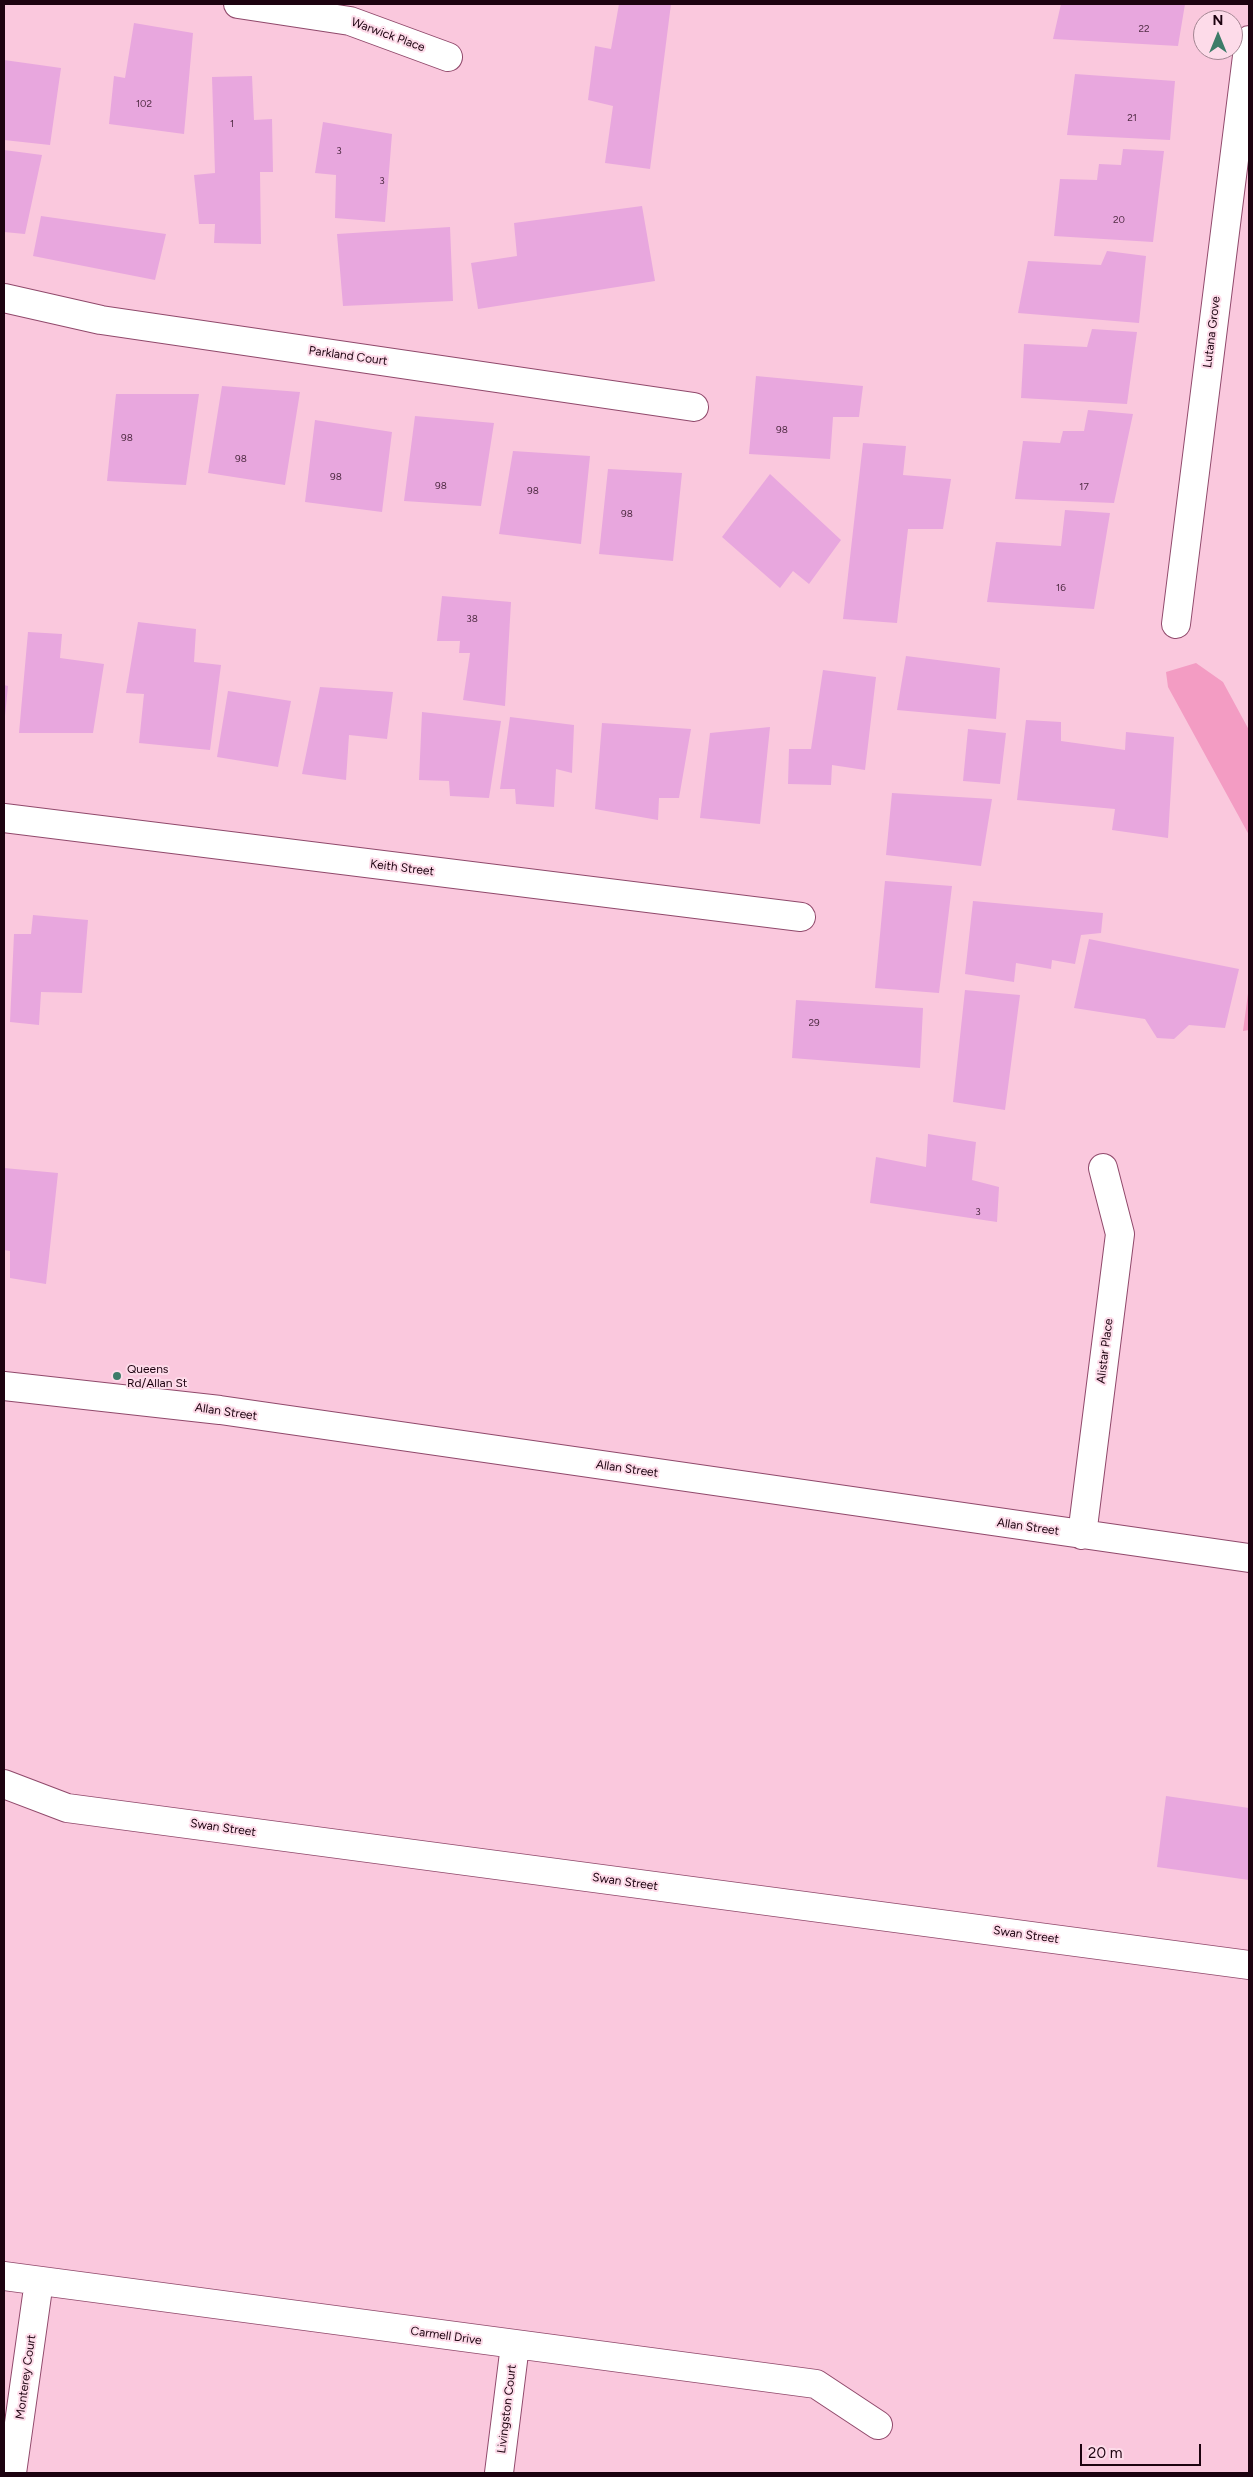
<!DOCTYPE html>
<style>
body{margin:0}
#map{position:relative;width:1253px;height:2477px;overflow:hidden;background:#fac8dd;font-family:Figtree,sans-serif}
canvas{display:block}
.frame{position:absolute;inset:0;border:5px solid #1d0310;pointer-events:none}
.north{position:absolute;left:1193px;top:10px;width:50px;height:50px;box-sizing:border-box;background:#fddbe9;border:1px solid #a38592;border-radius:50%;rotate:0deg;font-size:14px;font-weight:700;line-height:20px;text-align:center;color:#1d0310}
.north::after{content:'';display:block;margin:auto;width:18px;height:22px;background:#3d7c69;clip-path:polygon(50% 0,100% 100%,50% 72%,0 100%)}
.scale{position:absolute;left:1080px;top:2444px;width:121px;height:22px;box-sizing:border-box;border:2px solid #1d0310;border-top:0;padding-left:6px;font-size:15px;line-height:18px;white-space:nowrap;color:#1d0310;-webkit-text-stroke:4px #fddbe9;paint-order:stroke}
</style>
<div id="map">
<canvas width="1253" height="2477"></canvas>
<div class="frame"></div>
<div class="north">N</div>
<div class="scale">20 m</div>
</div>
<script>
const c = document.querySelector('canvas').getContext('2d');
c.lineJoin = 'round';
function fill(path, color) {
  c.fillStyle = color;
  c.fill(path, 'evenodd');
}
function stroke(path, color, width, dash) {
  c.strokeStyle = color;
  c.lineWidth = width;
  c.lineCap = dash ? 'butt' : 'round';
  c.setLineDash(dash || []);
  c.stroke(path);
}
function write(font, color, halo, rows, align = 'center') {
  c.font = font + ' Figtree,sans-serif';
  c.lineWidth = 4;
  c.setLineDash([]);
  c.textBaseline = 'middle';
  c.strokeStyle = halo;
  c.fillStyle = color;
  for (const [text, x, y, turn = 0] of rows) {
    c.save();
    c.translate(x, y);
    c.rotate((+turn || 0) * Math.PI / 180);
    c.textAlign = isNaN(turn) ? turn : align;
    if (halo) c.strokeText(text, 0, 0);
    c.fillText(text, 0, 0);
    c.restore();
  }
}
const green = new Path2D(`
 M1196 663 1223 682 1249 730V835L1168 687 1166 672Z
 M1249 986V1030L1243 1031Z`);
const building = new Path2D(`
 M619 4H671L650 169 605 163 613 106 588 100 595 46 611 49Z
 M1061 4H1185L1178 46 1053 39Z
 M134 23 193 33 184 134 109 124 114 76 125 78Z
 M4 60 61 68 50 145 4 140Z
 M1075 74 1175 81 1170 140 1067 135Z
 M252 76 254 120 272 119 273 172H260L261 244 214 243 215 224H199L194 175 215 173 212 77Z
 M323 122 392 134 385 222 335 218 336 175 315 173Z
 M1123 149 1164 151 1153 242 1054 236 1060 179 1097 180 1099 164 1121 165Z
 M4 150 42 155 25 234 4 232Z
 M642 206 655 281 478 309 471 263 517 256 514 223Z
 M41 216 166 234 155 280 33 256Z
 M450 227 453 301 343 306 337 234Z
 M1107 251 1146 256 1139 323 1018 313 1028 261 1101 265Z
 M1092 329 1137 332 1127 404 1021 398 1024 344 1087 347Z
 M756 376 863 386 859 417H833L830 459 749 454Z
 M222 386 300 392 285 485 208 473Z
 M116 394H199L186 485 107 481Z
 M1088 410 1133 414 1114 503 1015 499 1023 441 1060 443 1063 431H1084Z
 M415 416 494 423 481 506 404 501Z
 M315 420 392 432 382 512 305 502Z
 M863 443 906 446 903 475 951 479 943 529H908L897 623 843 619Z
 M513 451 590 456 581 544 499 534Z
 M608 469 682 473 673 561 599 554Z
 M770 474 841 540 809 584 793 571 780 588 722 537Z
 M1065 510 1110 513 1094 609 987 602 996 542 1061 546Z
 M442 596 511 602 505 706 463 700 470 653H459L460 641H437Z
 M138 622 196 629 194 662 221 665 210 750 139 743 144 694 126 693Z
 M28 632 62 634 60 658 104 664 93 733H19Z
 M906 656 1000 668 996 719 897 710Z
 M823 670 876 677 865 770 832 765 831 785 788 784 789 749H811Z
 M4 685 8 686 5 716H4Z
 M320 687 393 692 387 739 349 735 346 780 302 774Z
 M228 691 291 701 278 767 217 757Z
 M422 712 501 721 489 798 450 796 449 781 419 780Z
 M510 717 574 725 572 773 556 769 554 807 516 804 515 789H500Z
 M1026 720 1061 722V741L1125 750 1126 732 1174 737 1168 838 1112 830 1115 809 1017 800Z
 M602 723 691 729 679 798H659L658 820 595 809Z
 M770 727 760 824 700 818 710 733Z
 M968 729 1006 733 1000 784 963 781Z
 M892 793 992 799 981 866 886 855Z
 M885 881 952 886 939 993 875 988Z
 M973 901 1103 913 1101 933 1081 935 1075 964 1052 960 1051 969 1016 963 1014 982 965 974Z
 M33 915 88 920 82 993 41 992 39 1025 10 1022 14 934H31Z
 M1089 939 1239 969 1225 1028 1189 1025 1174 1039 1157 1038 1145 1019 1074 1008Z
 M965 990 1020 995 1005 1110 953 1102Z
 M796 1000 923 1008 920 1068 792 1058Z
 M928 1134 976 1142 972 1180 999 1187 997 1222 870 1203 876 1157 926 1167Z
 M4 1168 58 1173 46 1284 10 1278V1251L4 1250Z
 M1166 1796 1249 1808V1880L1157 1867Z`);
const minor = new Path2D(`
 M238 4 350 21 448 57
 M4 298 101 320 694 407
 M1176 624 1249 40
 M4 818 801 917
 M4 1386 220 1410 1249 1558
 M1082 1535 1120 1234 1103 1168
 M4 1784 67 1808 1249 1965
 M4 2276 816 2384 878 2425
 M12 2473 39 2281
 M499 2473 515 2345`);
const markers = [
 [117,1376,5,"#3d7c69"]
];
const numberNames = [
 ["22",1144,29],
 ["102",144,104],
 ["21",1132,118],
 ["1",232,124],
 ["3",339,151],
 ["3",382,181],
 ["20",1119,220],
 ["98",782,430],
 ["98",127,438],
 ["98",241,459],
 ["98",336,477],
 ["98",441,486],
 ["17",1084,487],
 ["98",533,491],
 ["98",627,514],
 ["16",1061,588],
 ["38",472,619],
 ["29",814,1023],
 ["3",978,1212]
];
const streetNames = [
 ["Warwick Place",388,35,20],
 ["Lutana Grove",1212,332,-83],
 ["Parkland Court",348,356,8],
 ["Keith Street",402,868,7],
 ["Alistar Place",1105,1351,-83],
 ["Allan Street",226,1412,8],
 ["Allan Street",627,1469,8],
 ["Allan Street",1028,1527,8],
 ["Swan Street",223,1828,8],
 ["Swan Street",625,1882,8],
 ["Swan Street",1026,1935,8],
 ["Carmell Drive",446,2336,8],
 ["Monterey Court",26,2377,-82],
 ["Livingston Court",507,2409,-83]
];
const poiNames = [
 ["Queens",127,1369],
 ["Rd/Allan St",127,1383]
];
fill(green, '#f39cc3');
fill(building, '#e8a7de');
stroke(minor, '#90496b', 30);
stroke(minor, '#fff', 28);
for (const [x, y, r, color] of markers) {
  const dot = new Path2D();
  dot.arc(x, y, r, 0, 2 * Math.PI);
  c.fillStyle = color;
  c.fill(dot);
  stroke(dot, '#fddbe9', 2);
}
write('10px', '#502c44', null, numberNames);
write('12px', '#1d0310', '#fddbe9', streetNames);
write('12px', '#1d0310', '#fddbe9', poiNames, 'left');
</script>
